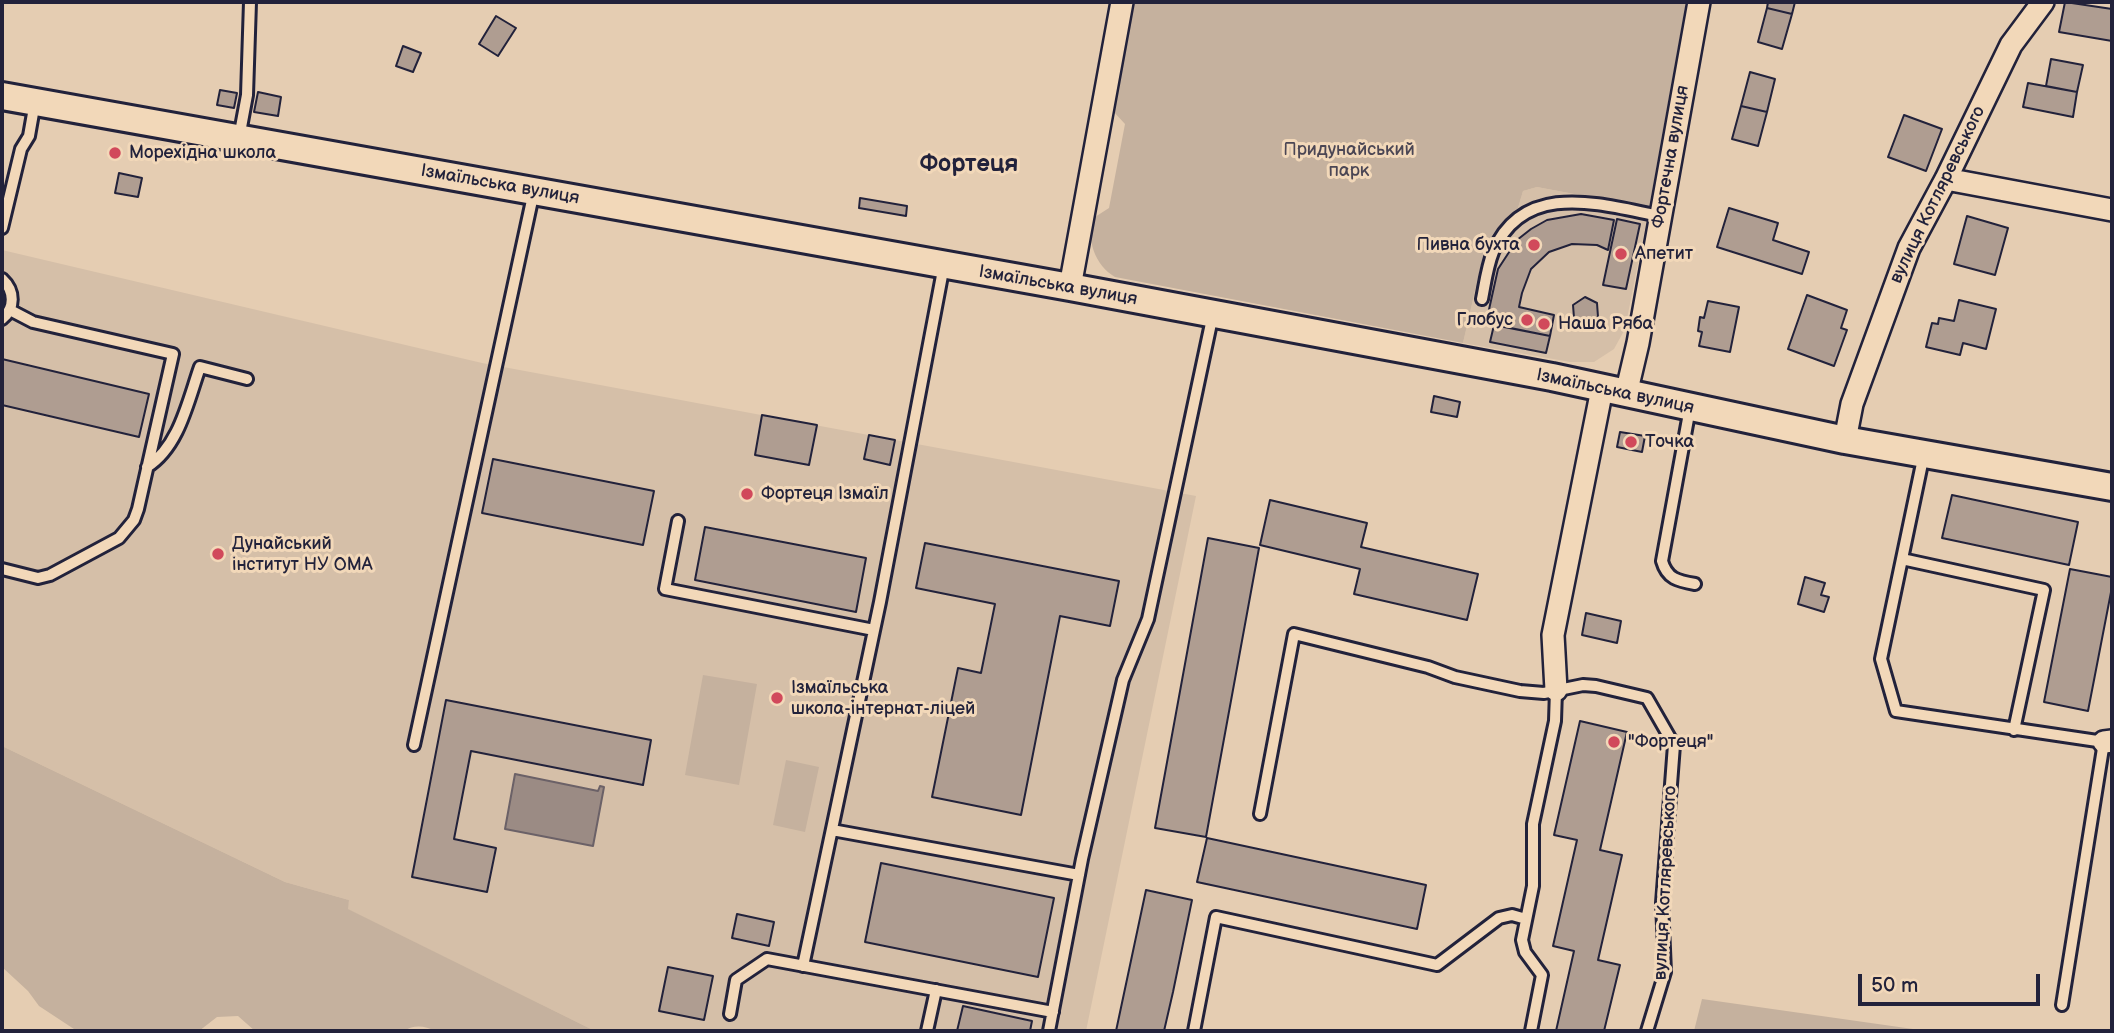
<!DOCTYPE html>
<meta charset="utf-8">
<style>
body{margin:0}
#map{position:relative;width:2114px;height:1033px;overflow:hidden;background:#e5cdb2;font-family:"Balsamiq Sans",sans-serif}
canvas{display:block}
.frame{position:absolute;inset:0;border:4px solid #22223b;pointer-events:none}
.scale{position:absolute;left:1858px;top:974px;width:182px;height:32px;box-sizing:border-box;border:4px solid #22223b;border-top:0;padding-left:9px;font-size:21px;line-height:24px;white-space:nowrap;color:#22223b;-webkit-text-stroke:5px #f2d8b9;paint-order:stroke}
</style>
<div id="map">
<canvas width="2114" height="1033"></canvas>
<div class="frame"></div>
<div class="scale">50 m</div>
</div>
<script>
const c = document.querySelector('canvas').getContext('2d');
c.lineJoin = 'round';
function fill(path, color) {
  c.fillStyle = color;
  c.fill(path, 'evenodd');
}
function stroke(path, color, width, dash) {
  c.strokeStyle = color;
  c.lineWidth = width;
  c.lineCap = dash ? 'butt' : 'round';
  c.setLineDash(dash || []);
  c.stroke(path);
}
function write(font, color, halo, rows, align = 'center') {
  c.font = font + ' "Balsamiq Sans",sans-serif';
  c.lineWidth = 6;
  c.setLineDash([]);
  c.textBaseline = 'middle';
  c.strokeStyle = halo;
  c.fillStyle = color;
  for (const [text, x, y, turn = 0] of rows) {
    c.save();
    c.translate(x, y);
    c.rotate((+turn || 0) * Math.PI / 180);
    c.textAlign = isNaN(turn) ? turn : align;
    if (halo) c.strokeText(text, 0, 0);
    c.fillText(text, 0, 0);
    c.restore();
  }
}
const built = new Path2D(`
 M1537 187 1649 208 1625 329 1614 349 1594 362H1570L1463 343 1485 247 1505 219 1518 208 1523 191Z
 M2 250 482 363 1196 496 1086 1031H595L347 909 349 900 285 882 2 746Z`);
const green = new Path2D(`
 M1134 2H1686L1649 208 1537 187 1523 191 1518 208 1505 219 1485 247 1463 343 1115 277C1095 265 1085 239 1095 217L1109 208 1125 124 1113 111Z
 M703 675 757 684 739 785 685 775Z
 M2 746 285 882 349 900 348 909 595 1031H436C425 1026 414 1024 404 1031H255L238 1016 217 1017 199 1031H77L39 1006 28 991 2 967Z
 M786 760 819 767 805 832 773 825Z
 M1702 999 1927 1031H1694Z`);
const water = new Path2D(`
 M515 774 598 791 600 786 604 787 593 846 505 829Z`);
const building = new Path2D(`
 M1768 2H1795L1792 14 1767 8Z
 M2065 2 2112 9V41L2059 32Z
 M1767 8 1792 14 1782 49 1758 42Z
 M496 16 516 28 498 56 479 44Z
 M403 46 421 53 413 72 396 66Z
 M2051 59 2083 65 2077 92 2046 86Z
 M1750 72 1775 79 1767 112 1741 106Z
 M2028 83 2077 92 2073 117 2023 107Z
 M220 90 237 93 234 108 217 105Z
 M258 92 281 97 278 116 254 112Z
 M1741 106 1767 112 1758 146 1732 139Z
 M1904 115 1942 129 1926 171 1888 157Z
 M119 173 142 178 138 197 115 193Z
 M860 198 907 206 906 216 859 208Z
 M1729 208 1778 223 1773 240 1809 252 1802 274 1717 247Z
 M1581 214 1614 220 1608 250 1597 245 1572 244 1549 252 1531 269 1522 293 1519 307 1554 315 1550 336 1486 323 1498 269 1517 240 1531 229 1547 220Z
 M1967 216 2008 228 1995 275 1954 264Z
 M1617 219 1640 224 1626 289 1603 285Z
 M1807 295 1847 310 1841 328 1847 330 1834 366 1788 349Z
 M1585 297 1597 303 1598 317 1587 324 1574 318 1573 305Z
 M1959 300 1996 309 1986 349 1963 343 1960 355 1926 347 1932 323 1938 324 1939 318 1954 321Z
 M1708 301 1739 307 1730 352 1699 346 1702 332 1698 331 1700 317 1704 318Z
 M1494 325 1550 336 1546 353 1490 342Z
 M2 359 149 394 139 437 2 405Z
 M1434 396 1460 402 1457 417 1431 412Z
 M762 415 817 425 809 465 755 455Z
 M1620 432 1645 436 1642 452 1617 447Z
 M869 435 895 440 890 465 864 459Z
 M493 459 654 491 643 545 482 513Z
 M1952 495 2078 522 2069 565 1942 538Z
 M1270 500 1367 523 1361 547 1478 574 1467 620 1354 594 1360 569 1260 545Z
 M705 527 866 558 856 612 695 580Z
 M1208 538 1259 548 1206 837 1155 828Z
 M925 543 1119 581 1110 626 1060 616 1021 815 932 797 958 668 981 673 995 604 916 588Z
 M2070 569 2112 577V587L2088 711 2044 702Z
 M1805 577 1825 583 1821 595 1829 597 1824 612 1798 604Z
 M1586 613 1621 621 1617 643 1582 635Z
 M446 700 651 740 643 785 471 751 454 839 496 848 487 892 412 877Z
 M1580 721 1627 732 1600 850 1622 855 1598 960 1620 965 1604 1031H1556L1574 951 1553 946 1577 840 1554 835Z
 M1207 838 1426 885 1417 929 1197 882Z
 M881 863 1054 898 1038 977 865 942Z
 M1146 890 1192 900 1173 992 1164 1031H1116Z
 M737 914 774 922 769 946 732 938Z
 M668 967 713 976 704 1020 659 1011Z
 M963 1006 1032 1021 1030 1031H957Z`);
const service = new Path2D(`
 M239 138 247 95 250 2
 M2 228 21 149 29 136 35 102
 M2 279C15 291 15 308 2 319
 M1482 299C1485 284 1487 267 1493 252 1524 179 1602 205 1660 216
 M1690 408 1662 561C1667 579 1678 581 1695 584
 M1924 454 1881 659 1896 711 2104 742 2062 1005
 M147 467C179 447 188 401 200 367L247 379
 M678 521 665 589 874 630
 M1902 559 2044 590 2014 730
 M2 569 38 578 50 575 119 538 134 520 138 509 173 354 33 322 10 310
 M414 745 534 191
 M1260 814 1294 634 1428 667 1455 677 1520 691 1544 693 1583 685 1596 686 1647 698 1674 745 1662 903 1665 972 1647 1031
 M832 830 1079 875
 M803 966 880 602 944 265
 M730 1014 736 980 767 959 1053 1012
 M927 1031 936 990
 M1049 1031 1082 859 1123 680 1148 619 1213 314
 M1194 1031 1216 917 1437 965 1499 918 1512 915 1526 919
 M1531 1031 1542 975 1525 952 1522 940 1533 886V824L1555 721 1556 690`);
const minor = new Path2D(`
 M1946 179 2112 210
 M1070 287 1122 2
 M1626 394 1638 343 1699 2
 M1845 440 1852 404 1909 248 1946 179 2011 45 2043 2
 M1556 690 1553 635 1602 389
 M2104 742 2112 741`);
const tertiary = new Path2D(`
 M2 96 1070 287 1552 377 1845 440 2112 487`);
const markers = [
 [115,153,7,"#d1495b"],
 [1534,245,7,"#d1495b"],
 [1621,254,7,"#d1495b"],
 [1527,320,7,"#d1495b"],
 [1544,324,7,"#d1495b"],
 [1631,442,7,"#d1495b"],
 [747,494,7,"#d1495b"],
 [218,554,7,"#d1495b"],
 [777,698,7,"#d1495b"],
 [1614,742,7,"#d1495b"]
];
const parkNames = [
 ["Придунайський",1349,150],
 ["парк",1349,171]
];
const poiNames = [
 ["Морехідна школа",129,153],
 ["Пивна бухта",1520,245,"right"],
 ["Апетит",1635,254],
 ["Глобус",1513,320,"right"],
 ["Наша Ряба",1558,324],
 ["Точка",1645,442],
 ["Фортеця Ізмаїл",761,494],
 ["Дунайський",232,544],
 ["інститут НУ ОМА",232,565],
 ["Ізмаїльська",791,688],
 ["школа-інтернат-ліцей",791,709],
 ["\"Фортеця\"",1628,742]
];
const streetNames = [
 ["Фортечна вулиця",1671,157,-80],
 ["Ізмаїльська вулиця",500,185,10],
 ["вулиця Котляревського",1938,195,-64],
 ["Ізмаїльська вулиця",1058,286,10],
 ["Ізмаїльська вулиця",1615,392,12],
 ["вулиця Котляревського",1666,883,-87]
];
const districtNames = [
 ["Фортеця",969,165]
];
fill(built, '#d5bfa8');
fill(green, '#c5b19e');
fill(water, '#9b8b84');
stroke(water, '#6b6167', 2);
fill(building, '#af9d91');
stroke(building, '#22223b', 2);
stroke(service, '#22223b', 16);
stroke(minor, '#22223b', 26);
stroke(tertiary, '#22223b', 32);
stroke(service, '#f2d8b9', 10);
stroke(minor, '#f2d8b9', 21);
stroke(tertiary, '#f2d8b9', 26);
for (const [x, y, r, color] of markers) {
  const dot = new Path2D();
  dot.arc(x, y, r, 0, 2 * Math.PI);
  c.fillStyle = color;
  c.fill(dot);
  stroke(dot, '#f2d8b9', 2.5);
}
write('18px', '#4b4654', '#f2d8b9', parkNames);
write('18px', '#22223b', '#f2d8b9', poiNames, 'left');
write('18px', '#22223b', '#f2d8b9', streetNames);
write('bold 24px', '#22223b', '#f2d8b9', districtNames);
</script>
